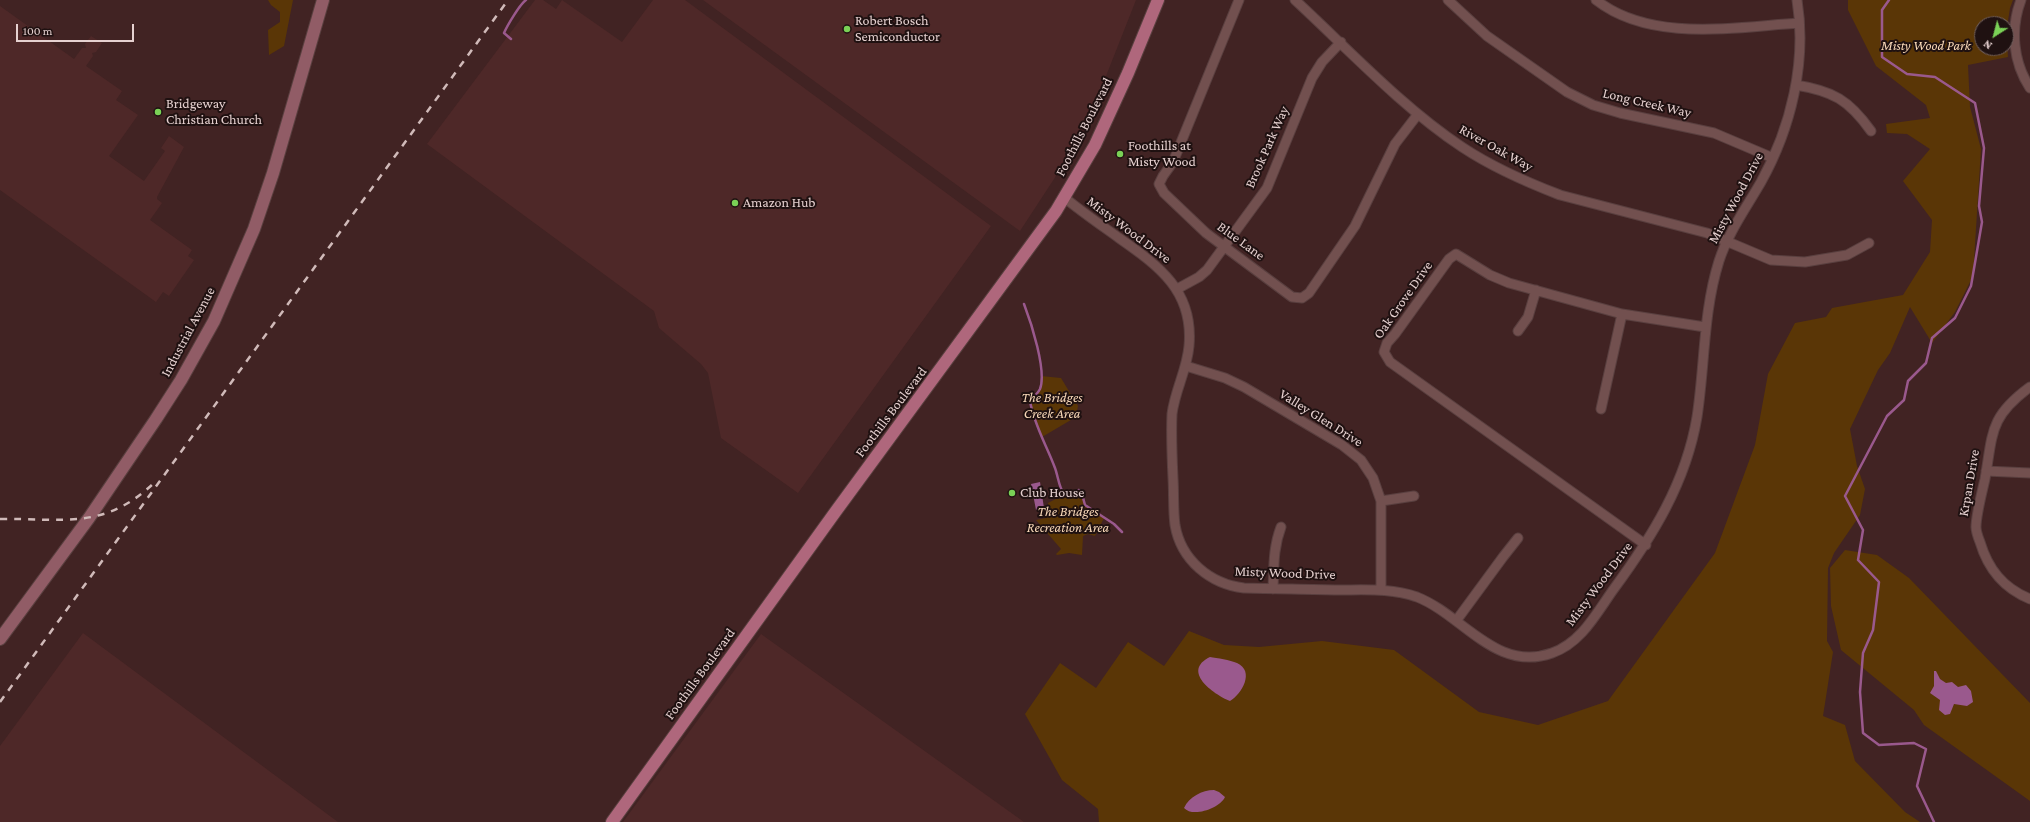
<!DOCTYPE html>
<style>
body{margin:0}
#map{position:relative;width:2030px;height:822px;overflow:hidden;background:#412323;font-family:"Crimson Pro",serif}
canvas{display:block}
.north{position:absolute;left:1974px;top:16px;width:40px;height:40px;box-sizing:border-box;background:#1f1111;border:1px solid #6f5e5d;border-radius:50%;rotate:216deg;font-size:11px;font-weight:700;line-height:16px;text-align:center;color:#e6d1d0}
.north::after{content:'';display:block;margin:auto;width:14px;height:18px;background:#7ad156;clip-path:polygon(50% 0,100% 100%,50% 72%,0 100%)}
.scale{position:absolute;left:16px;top:24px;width:118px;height:18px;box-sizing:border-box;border:2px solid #e6d1d0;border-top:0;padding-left:5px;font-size:12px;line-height:14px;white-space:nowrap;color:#e6d1d0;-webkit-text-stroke:3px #1f1111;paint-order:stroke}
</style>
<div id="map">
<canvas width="2030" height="822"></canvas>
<div class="north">N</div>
<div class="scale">100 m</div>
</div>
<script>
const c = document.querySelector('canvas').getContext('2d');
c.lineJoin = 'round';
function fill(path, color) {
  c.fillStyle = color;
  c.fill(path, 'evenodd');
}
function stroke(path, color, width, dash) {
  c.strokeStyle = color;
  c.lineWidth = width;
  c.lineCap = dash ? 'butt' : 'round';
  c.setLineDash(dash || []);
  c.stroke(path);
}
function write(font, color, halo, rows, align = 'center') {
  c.font = font + ' "Crimson Pro",serif';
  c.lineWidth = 4;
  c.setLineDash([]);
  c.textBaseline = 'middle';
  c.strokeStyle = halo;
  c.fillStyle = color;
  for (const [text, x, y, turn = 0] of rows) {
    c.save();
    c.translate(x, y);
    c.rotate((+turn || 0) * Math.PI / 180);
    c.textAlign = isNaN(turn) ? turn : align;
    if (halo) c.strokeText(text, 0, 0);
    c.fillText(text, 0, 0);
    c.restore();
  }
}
const built = new Path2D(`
 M535 0H543L556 9 562 0 622 42 653 0H685L991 226 798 493 721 438 708 373 701 364 659 328 654 311 427 144Z
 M703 0H1136L1095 104 1054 179 1020 231Z
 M0 6 74 59 82 48H86L85 44 91 36 102 43 96 52 92 53 93 56 86 66 122 91 116 100 138 115 109 156 144 181 165 151 161 148 169 136 184 147 157 197V199L162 203 150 220 192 250 188 256 194 260 169 296 163 292 156 302 0 190Z
 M83 633 338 822H0V746Z
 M761 634 1024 822H623Z`);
const green = new Path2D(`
 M268 0H293L284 46 269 55 268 30 280 22V12L271 5Z
 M1848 0H2013L2010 8 2006 33V24H1982V48H2006V33L2008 57 1968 65 1970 107 1981 149 1973 276 1955 312 1932 343 1910 307 1890 353 1878 370 1850 429 1857 466 1865 489 1860 515 1834 553 1828 568 1827 641 1833 652 1823 716 1845 725 1855 761 1905 812 1920 822H1099L1098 809 1062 780 1025 714 1060 663 1096 688 1128 642 1164 666 1189 631 1224 645 1259 647 1322 641 1394 650 1479 712 1538 725 1608 701 1715 553 1755 445 1768 374 1795 323 1826 317 1832 308 1903 295 1930 252 1932 220 1903 181 1930 149 1907 134 1887 133 1886 124 1930 118 1926 105 1876 66 1848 10Z
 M1041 376 1061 378 1078 406 1076 417 1042 437 1033 417 1030 401 1040 389Z
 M1073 490H1079L1082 494 1085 505 1104 518 1095 536 1088 534 1083 536 1082 555 1069 553 1057 555 1056 554 1061 549 1036 520 1046 518 1045 513 1048 510V503Z
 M1845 550 1877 555 1909 578 2030 703V801L1924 725 1914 710 1841 650 1831 606 1830 568Z`);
const water = new Path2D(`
 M1040 482 1044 508 1036 510 1031 484Z
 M1210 657C1217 658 1230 660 1237 663 1255 671 1242 694 1230 701 1213 694 1181 671 1210 657Z
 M1934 671H1936L1940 679 1946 683 1952 682 1958 687 1966 685 1971 691 1973 702 1967 706 1954 704 1950 714 1945 715 1939 710 1940 700 1930 693 1934 686Z
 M1214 790 1219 792 1225 797C1220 808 1193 818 1184 808 1189 797 1202 790 1214 790Z`);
const stream = new Path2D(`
 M1889 0 1882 10V57L1907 74 1935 77 1975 103 1984 148 1979 206 1982 222 1971 286 1955 318 1932 338 1926 363 1908 381 1904 400 1887 416 1845 496 1863 530 1858 560 1879 582 1873 630 1863 653 1860 692 1863 733 1879 745 1914 743 1926 749 1917 786 1934 822
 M511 39 504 33C507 26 520 4 526 0
 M1024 304C1031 322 1047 371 1040 389 1038 393 1033 398 1030 401 1034 425 1047 446 1055 468 1058 476 1059 488 1064 494L1079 490 1082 494 1085 505 1114 524 1122 532`);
const street = new Path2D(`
 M1239 0 1173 162 1163 176 1159 184 1164 193 1206 233 1292 297 1302 298 1309 293 1355 226 1395 144 1418 114
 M1295 0C1347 48 1403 108 1462 147 1492 167 1526 182 1560 195L1707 233 1771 260 1805 262 1847 255 1869 243
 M1448 0 1487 36 1567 92 1593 105 1620 113 1714 133 1773 158
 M1596 0C1651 43 1735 27 1799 23
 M2021 0C2010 29 2013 62 2030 88
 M1796 85C1833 91 1849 100 1871 131
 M1065 198C1082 212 1101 225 1119 238 1159 266 1194 291 1189 346 1187 370 1175 390 1172 414 1171 435 1172 457 1173 478 1174 494 1173 510 1175 525 1181 560 1210 584 1244 588 1276 589 1308 589 1339 590 1365 590 1392 588 1417 597 1463 615 1496 673 1552 653 1581 643 1596 614 1613 590 1652 537 1686 483 1697 417 1705 365 1703 312 1719 261 1728 233 1746 208 1761 182 1791 128 1807 62 1797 0
 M1177 289 1199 277 1207 270 1267 188 1312 78 1322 62 1341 42
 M1518 331 1528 317 1536 290
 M1186 366 1225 378 1244 387 1342 445 1361 460 1373 478 1381 501V590
 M2030 387C1989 417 1993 433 1985 479 1982 492 1976 515 1976 527 1976 532 1978 537 1980 542 1988 569 2003 588 2030 599
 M1601 409 1622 314
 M1986 471 2030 473
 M1381 501 1414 496
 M1646 545 1390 362 1384 352 1387 343 1395 334 1449 259 1456 254 1490 275 1509 283 1622 314 1705 327
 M1273 589C1274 567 1273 548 1281 527
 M1456 621 1503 557 1518 538`);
const secondary = new Path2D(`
 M0 639 89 518 156 419 181 380 214 321 254 229 273 173 323 0`);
const primary = new Path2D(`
 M612 822 836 511 1056 211 1095 145 1128 73 1158 0`);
const rail = new Path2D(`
 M0 519C63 518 104 531 155 482
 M0 702 508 0`);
const markers = [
 [847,29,4,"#7ad156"],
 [158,112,4,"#7ad156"],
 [1120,154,4,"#7ad156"],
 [735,203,4,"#7ad156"],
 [1012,493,4,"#7ad156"]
];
const poiNames = [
 ["Robert Bosch",855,21],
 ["Semiconductor",855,37],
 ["Bridgeway",166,104],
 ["Christian Church",166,120],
 ["Foothills at",1128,146],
 ["Misty Wood",1128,162],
 ["Amazon Hub",743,203],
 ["Club House",1020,493]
];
const parkNames = [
 ["Misty Wood Park",1926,46],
 ["The Bridges",1052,398],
 ["Creek Area",1052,414],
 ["The Bridges",1068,512],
 ["Recreation Area",1068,528]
];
const streetNames = [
 ["Long Creek Way",1647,103,13],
 ["Foothills Boulevard",1084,127,-63],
 ["Brook Park Way",1267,147,-66],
 ["River Oak Way",1496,148,29],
 ["Misty Wood Drive",1736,198,-62],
 ["Misty Wood Drive",1129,230,37],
 ["Blue Lane",1241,241,36],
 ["Oak Grove Drive",1403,300,-55],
 ["Industrial Avenue",188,332,-62],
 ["Foothills Boulevard",891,412,-53],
 ["Valley Glen Drive",1321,418,32],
 ["Krpan Drive",1969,483,-80],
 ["Misty Wood Drive",1285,573,2],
 ["Misty Wood Drive",1599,584,-53],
 ["Foothills Boulevard",700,674,-54]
];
fill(built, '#4e2828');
fill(green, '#5a3606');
fill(water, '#9a598d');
stroke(stream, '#9a598d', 2.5);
stroke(street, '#593f3f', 11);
stroke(secondary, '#593f3f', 14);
stroke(primary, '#593f3f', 14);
stroke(street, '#72504f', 9);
stroke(secondary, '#915c66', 12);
stroke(primary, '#af677c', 12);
stroke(rail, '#d0bab9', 2.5, [7, 7]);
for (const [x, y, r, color] of markers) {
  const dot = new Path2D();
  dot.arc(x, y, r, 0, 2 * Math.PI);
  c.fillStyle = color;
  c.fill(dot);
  stroke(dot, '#1f1111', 1.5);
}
write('14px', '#e6d1d0', '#1f1111', poiNames, 'left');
write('italic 14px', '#f8d8b8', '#1f1111', parkNames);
write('14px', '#e6d1d0', '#1f1111', streetNames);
</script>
